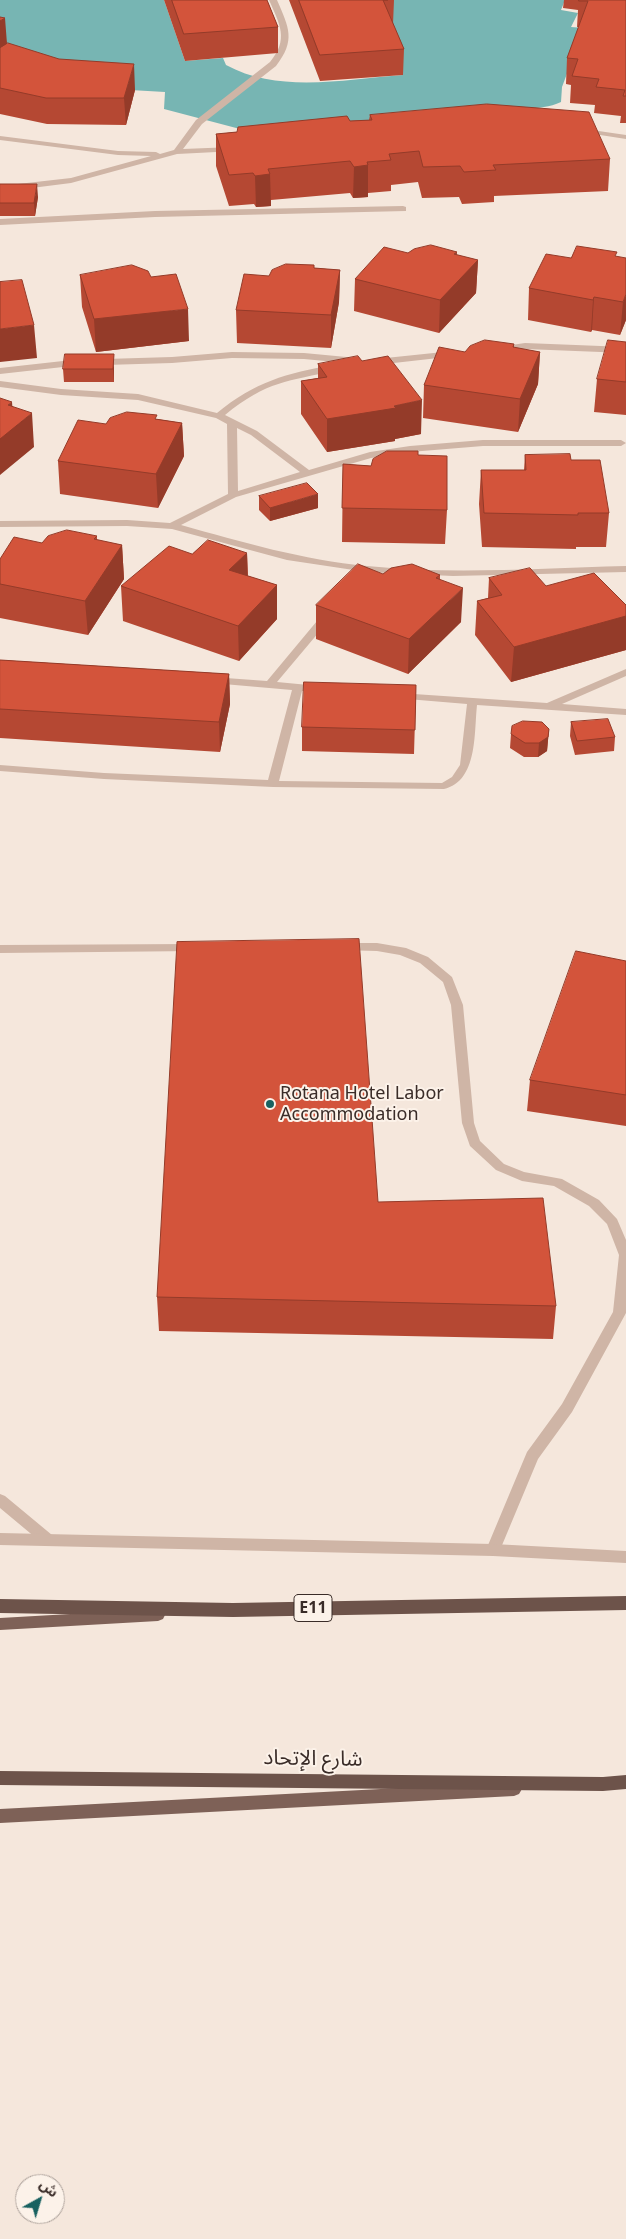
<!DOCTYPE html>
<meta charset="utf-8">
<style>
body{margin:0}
#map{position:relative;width:626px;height:2239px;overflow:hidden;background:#f5e7dc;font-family:"Noto Sans","Noto Sans Arabic",sans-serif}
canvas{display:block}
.north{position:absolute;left:15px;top:2174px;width:50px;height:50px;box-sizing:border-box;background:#fcf2e9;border:1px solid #aea39c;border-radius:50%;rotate:39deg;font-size:14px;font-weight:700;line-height:20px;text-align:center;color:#3a2c28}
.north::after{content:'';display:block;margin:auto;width:18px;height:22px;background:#186160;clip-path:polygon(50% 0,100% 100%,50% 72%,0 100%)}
</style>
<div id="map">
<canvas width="626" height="2239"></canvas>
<div class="north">ش</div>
</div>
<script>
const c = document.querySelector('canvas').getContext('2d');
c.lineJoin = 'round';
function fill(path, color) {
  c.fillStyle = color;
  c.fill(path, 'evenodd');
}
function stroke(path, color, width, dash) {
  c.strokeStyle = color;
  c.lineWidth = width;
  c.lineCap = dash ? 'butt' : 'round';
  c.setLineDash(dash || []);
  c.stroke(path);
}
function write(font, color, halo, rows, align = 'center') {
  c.font = font + ' "Noto Sans","Noto Sans Arabic",sans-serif';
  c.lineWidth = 4;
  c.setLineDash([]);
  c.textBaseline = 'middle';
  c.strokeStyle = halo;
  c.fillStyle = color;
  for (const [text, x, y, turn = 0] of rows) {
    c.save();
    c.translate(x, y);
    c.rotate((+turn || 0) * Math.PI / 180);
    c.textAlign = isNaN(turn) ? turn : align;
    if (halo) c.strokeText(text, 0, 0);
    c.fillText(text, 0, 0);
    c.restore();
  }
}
const water = new Path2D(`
 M0 0H164L185 61 223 58 226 65C279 94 346 79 403 75L382 0H565L561 10 578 13 571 27 584 28 562 87 561 102C544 110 527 108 509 108L259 134 164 109 165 92 61 86 0 42Z`);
const service = new Path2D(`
 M345 943H377L406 948 428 957 452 977 463 1005 474 1123 480 1141 504 1164 524 1172 562 1179 599 1200 617 1219 626 1240V1313L572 1412 538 1459 500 1550 498 1554 493 1556 488 1554 486 1550 527 1452 562 1404 613 1312 619 1255 607 1224 589 1206 554 1186 522 1181 496 1170 470 1146 462 1123 451 1005 443 982 420 963 400 955 377 951 341 950 339 947Z
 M192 944 198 948 196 951 0 953V945Z
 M0 1494 5 1496 52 1535 54 1539 52 1543 47 1545 42 1543 0 1508Z`);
const minor = new Path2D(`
 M269 0H277C289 28 296 40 276 66L202 124 183 149 233 147H236V151L177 154 71 183 0 192V186L71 178 151 156 118 155 0 140V136L118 151 156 152 160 154 174 150 196 120 270 62C289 39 280 25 269 0Z
 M578 128 626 135V139L581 132H578Z
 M403 206 406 207V211L155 217 0 225V219L155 211Z
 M525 343 626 347V353L525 349 498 353 493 350 498 347Z
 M453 351 458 354 456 356 376 365 371 362 376 359Z
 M232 352 304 353 357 358 362 361 357 364 304 359 232 358 172 363 72 366 0 374V368L72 360 172 357Z
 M334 365 337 366V370C287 382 268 380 225 415L257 431 309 470 370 452 410 446 483 440H621L626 443 621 446H483L410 452 371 458 236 497 181 525C242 542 303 560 367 566 453 575 540 568 626 566V572L453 576 367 572 287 560 172 529 127 526 0 527V521L127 520 170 523 228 494 227 424 216 418 138 400 61 395 0 387V381L61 389 138 394 217 413C255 382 286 373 334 365ZM237 428 251 435 300 472 238 491Z
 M326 614 331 617 330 619 277 682 319 686 324 689 319 692 302 691 279 781 442 783 452 777 460 765 467 704 395 698V694L399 693 547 703 626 669V676L562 704 626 709V715L477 705C474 733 478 781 444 789L273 787 104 779 0 771V765L104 773 268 780 292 690 212 683 207 680 212 677 267 681 322 615Z`);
const tertiary = new Path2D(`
 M0 1533 493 1544 626 1551V1563L493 1556 0 1545Z`);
const primary = new Path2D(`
 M158 1609 163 1611 165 1615 163 1619 158 1621 0 1630V1618Z
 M514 1782 519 1784 522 1789 519 1794 514 1796 0 1823V1809Z`);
const trunk = new Path2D(`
 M626 1596V1610L233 1617 0 1613V1599L233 1603Z
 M0 1771 603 1777 626 1775V1789L603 1791 0 1785Z`);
const wall = new Path2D(`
 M164 0H267L278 27V53L185 61Z
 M289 0H394L393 24 404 49 403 75 320 81Z
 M564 0H626V123H620L621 116 594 113 595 105 570 103 571 85 566 84 567 58 579 27H577L578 10 563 8Z
 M0 17 7 44 135 90 126 125 47 124 0 114Z
 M370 115 610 159 608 191 494 196V202L462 204 459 197 422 198 418 182 391 185V191L368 193V197L353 198 350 193 271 200V206L256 207 254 204 229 206 216 166V134L350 121 369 120Z
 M0 184 38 197 35 216H0Z
 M408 253 456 255 478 260 476 293 439 333 354 311 355 279Z
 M617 257 626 320 620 335 592 330 591 332 528 320 529 288 571 258Z
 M314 265V268L340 270 339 302 331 348 237 343 236 310 269 276Z
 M80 275 151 277 189 341 96 352 82 307Z
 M626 342V415L594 412 597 379Z
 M514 344V348L540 352 538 384 518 432 423 418 424 385 465 352Z
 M318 364 421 434 395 439V441L327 452 301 414V381L318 378Z
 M114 367V382H64L63 369Z
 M157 419 182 423 184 456 158 508 60 494 58 461 106 424Z
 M418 455 447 510 445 544 342 542 343 464 371 466Z
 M525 455 571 460 609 513 606 547H576V549L482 547 479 504 481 470H524Z
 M259 496 318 508 270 521 259 510Z
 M97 536V540L122 545 124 579 88 635 0 618V559Z
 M247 553 248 576 277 585V619L239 661 123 621 121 586 192 554Z
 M383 574 440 575V580L461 622 408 674 316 639V605Z
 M489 578 546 586 626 616V650L511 682 475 635 477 601 488 598Z
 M0 660 229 674 230 704 220 752 0 738Z
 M416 685 414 754 302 751V727Z
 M571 722 615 737 614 751 575 755 570 736Z
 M549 729 547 751 538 757H524L510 748 511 734Z
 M626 961V1126L527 1111 530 1080Z
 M378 1202 556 1306 553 1339 159 1331 157 1297Z`);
const shadedWall = new Path2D(`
 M5 18 7 44 0 49V21Z
 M134 64 135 90 126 125 124 98Z
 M368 165V197L353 198 354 167Z
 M270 174 271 206 256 207 255 176Z
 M37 184 38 197 35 216 34 203Z
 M457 252 455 284 478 260 476 293 439 333 440 300 454 254Z
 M340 270 339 302 331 348V315Z
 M626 294V320L620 335 623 302Z
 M594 297 592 330 591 332 593 300Z
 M188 309 189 341 96 352 94 319Z
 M34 325 37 358 0 362V329Z
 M540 352 538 384 518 432 520 399Z
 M114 354V382L113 369Z
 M422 400 421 434 395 439V441L327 452V419Z
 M12 402 14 427 32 413 34 447 0 475V439L8 405Z
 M182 423 184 456 158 508 156 474Z
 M318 494V508L270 521V508Z
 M122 545 124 579 88 635 85 601Z
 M247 553 248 587 229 570Z
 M277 585V619L239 661 238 626Z
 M463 588 461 622 408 674 409 639Z
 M626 616V650L511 682 514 647Z
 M229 674 230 704 220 752 219 722Z
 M549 729 547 751 538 757 539 743Z`);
const building = new Path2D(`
 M172 0H267L278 27 184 34Z
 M299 0H388H383L404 49 320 55Z
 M579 0H626V96H623L625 90 596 87 599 79 572 76 578 59 567 58 588 1H579Z
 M0 17 5 18 0 21Z
 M8 43 59 59 134 64 124 98H46L0 88V48Z
 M487 104 589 112 610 159 493 165 496 170 464 172 460 166 423 167 419 151 389 154 391 160 367 162 368 165 354 167 350 161 268 169 270 174 255 176 253 173 229 175 216 134 237 132 238 127 347 116 350 121 372 120 370 115Z
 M0 184H37L34 203H0Z
 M431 245 457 252 454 254 478 260 440 300 355 279 384 247 408 253 414 249Z
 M577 246 617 252 615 256 626 258V294L623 302 594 297 593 300 529 288 546 254 571 258Z
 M286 264 314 265V268L340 270 331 315 236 310 244 274 269 276 272 270Z
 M132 265 148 271 151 277 176 274 188 309 94 319 80 275Z
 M22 280 34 325 0 329V282Z
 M485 340 514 344 513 347 540 352 520 399 424 385 439 347 465 352 470 346Z
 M608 340 626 342V382L597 379Z
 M65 354H114L113 369H63Z
 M358 356 362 361 388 356 422 400 394 406 396 408 327 419 301 381 327 377 318 364Z
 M0 398 12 402 8 405 32 413 0 439Z
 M127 412 157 415 155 419 182 423 156 474 58 461 78 420 106 424 110 418Z
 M387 451H418V455L447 456V510L342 508 343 464 371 466 373 459Z
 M570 454 571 460H600L609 513H578V515L484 513 481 470H526L525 455Z
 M307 483 318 494 270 508 259 496Z
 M67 530 97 536 94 539 122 545 85 601 0 584V559L14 537 42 543 48 536Z
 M208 540 247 553 229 570 277 585 238 626 121 586 169 546 192 554Z
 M358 564 383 574 391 568 412 564 440 575 436 578 463 588 409 639 316 605Z
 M530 568 546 586 594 573 626 605V616L514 647 477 601 502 595 489 578Z
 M0 660 229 674 219 722 0 709Z
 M304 682 416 685 415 730 302 727Z
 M608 719 615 737 577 741 571 722Z
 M523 721 542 722 549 729 548 737 539 743H525L511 734 512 726Z
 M359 939 378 1202 543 1198 556 1306 157 1297 177 942Z
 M576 951 626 961V1095L530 1080Z`);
const markers = [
 [270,1104,5,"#186160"]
];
const shields = [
 [313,1608,38]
];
const shieldNames = [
 ["E11",313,1608]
];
const poiNames = [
 ["Rotana Hotel Labor",280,1094],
 ["Accommodation",280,1115]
];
const nearStreetnames = [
 ["شارع الإتحاد",313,1759,1]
];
fill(water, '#77b5b3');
fill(service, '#cfb5a6');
fill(minor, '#cfb5a6');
fill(tertiary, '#cfb5a6');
fill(primary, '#7e6157');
fill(trunk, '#6d534a');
fill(wall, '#b54833');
fill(shadedWall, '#943b29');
fill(building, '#d3543b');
stroke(building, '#943b29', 1);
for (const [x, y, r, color] of markers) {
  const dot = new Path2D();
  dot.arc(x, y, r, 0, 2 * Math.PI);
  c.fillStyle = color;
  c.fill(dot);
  stroke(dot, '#fcf2e9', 2);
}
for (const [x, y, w] of shields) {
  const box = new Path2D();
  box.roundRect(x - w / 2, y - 13.5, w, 27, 4);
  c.fillStyle = '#fcf2e9';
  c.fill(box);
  stroke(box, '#3a2c28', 1);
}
write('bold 16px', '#3a2c28', null, shieldNames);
write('18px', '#3a2c28', '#fcf2e9', poiNames, 'left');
write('21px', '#3a2c28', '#fcf2e9', nearStreetnames);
</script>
